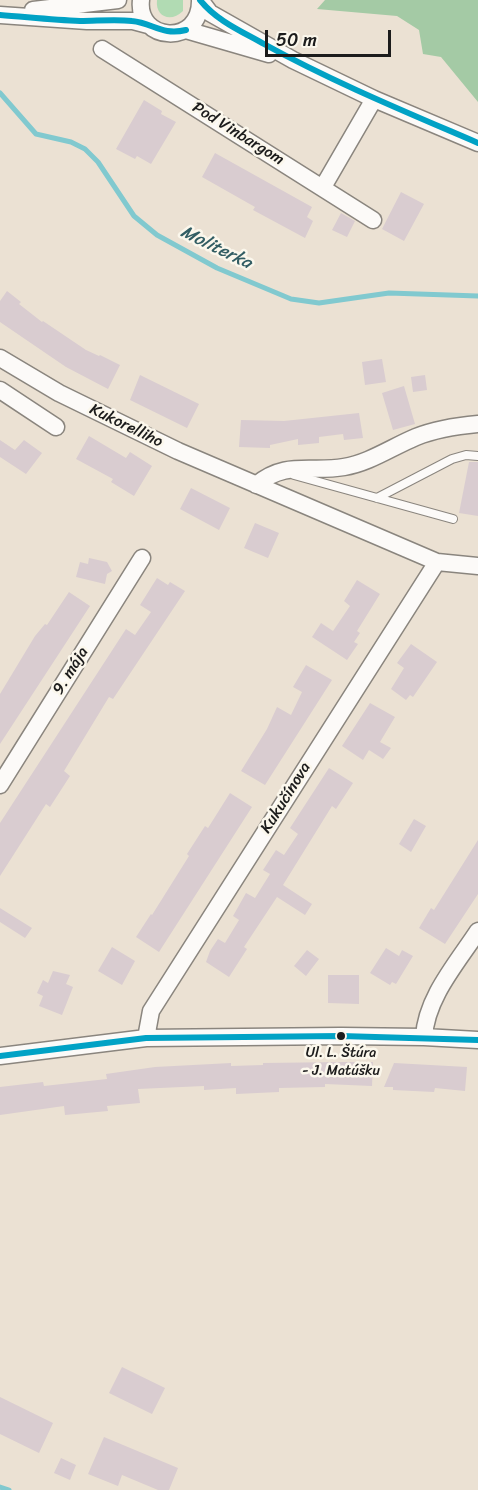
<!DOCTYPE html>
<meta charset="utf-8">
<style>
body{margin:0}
#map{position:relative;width:478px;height:1490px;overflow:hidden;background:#ebe1d3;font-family:Sriracha,sans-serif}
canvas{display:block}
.scale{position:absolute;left:265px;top:30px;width:126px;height:27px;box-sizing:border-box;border:3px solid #1c1c1c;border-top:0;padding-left:8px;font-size:18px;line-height:21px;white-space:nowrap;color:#1c1c1c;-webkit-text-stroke:4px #fbf7ec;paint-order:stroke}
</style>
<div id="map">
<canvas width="478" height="1490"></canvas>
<div class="scale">50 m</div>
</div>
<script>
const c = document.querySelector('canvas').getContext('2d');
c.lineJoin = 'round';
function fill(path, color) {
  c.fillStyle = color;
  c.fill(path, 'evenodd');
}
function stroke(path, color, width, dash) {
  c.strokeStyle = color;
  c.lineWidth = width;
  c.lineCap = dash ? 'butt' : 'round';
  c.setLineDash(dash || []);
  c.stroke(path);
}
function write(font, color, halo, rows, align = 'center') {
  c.font = font + ' Sriracha,sans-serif';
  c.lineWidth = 5;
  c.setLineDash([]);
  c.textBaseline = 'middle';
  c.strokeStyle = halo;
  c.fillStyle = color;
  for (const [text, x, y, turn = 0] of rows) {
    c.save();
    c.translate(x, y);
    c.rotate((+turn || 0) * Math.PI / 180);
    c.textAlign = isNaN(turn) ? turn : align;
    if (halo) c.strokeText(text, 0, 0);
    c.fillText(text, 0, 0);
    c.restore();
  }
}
const green = new Path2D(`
 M157 0H183V11C171 23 155 17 157 0Z`);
const forest = new Path2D(`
 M325 0H478V102L441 57 423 54 419 30 397 16 317 9Z`);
const stream = new Path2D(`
 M0 93 36 134 71 142 85 149 98 162 134 216 157 235 217 268 291 299 319 303 389 293 478 296
 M0 1487 9 1490`);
const building = new Path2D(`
 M144 100 162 111 161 114 176 122 151 164 137 156 135 159 116 149Z
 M215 153 312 207 307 217 313 221 305 238 253 210 255 207 202 177Z
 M401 192 424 204 404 241 382 229Z
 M341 213 355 221 347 237 332 230Z
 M7 291 21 302 19 304 42 322 43 321 86 350 99 356 100 355 120 365 108 389 66 367 0 322V301Z
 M382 359 386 382 365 385 362 362Z
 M140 375 199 404 187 428 130 400Z
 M425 375 427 390 413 392 411 377Z
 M404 386 415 424 393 430 382 393Z
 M359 413 363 438 344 440 343 434 319 437V443L298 445V439L270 445V448L239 447 241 420 284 421Z
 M89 436 126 458 130 452 152 466 134 496 111 482 113 479 76 459Z
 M0 440 15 450 24 440 42 453 26 474 0 457Z
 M469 462H478V516L459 513Z
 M191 488 230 508 219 530 180 509Z
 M255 523 279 533 268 558 244 548Z
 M89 558 107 562 112 571 107 574 105 584 76 577 80 562 88 564Z
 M157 578 168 585 170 582 185 591 113 699 109 697 64 771 70 776 50 807 46 804 0 876V823L126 629 135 635 151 612 140 605Z
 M357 580 380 594 357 631 360 633 354 642 358 644 347 660 312 637 321 623 333 631 350 606 344 601Z
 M69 592 90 606 0 744V694L35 636 45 624 47 625Z
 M411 644 437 662 413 697 410 695 406 700 391 689 404 668 397 663Z
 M306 665 332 680 265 785 241 771 267 729 277 707 291 715 302 692 293 687Z
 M370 703 395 717 380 742 391 748 383 759 369 750 363 760 342 746Z
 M329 768 353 783 336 809 332 806 283 885 312 904 305 915 277 897 244 947 247 949 229 977 206 962 210 951 218 939 225 943 239 920 233 916 246 893 255 898 270 874 263 870 276 850 284 855 298 834 290 828Z
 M230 793 252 807 159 952 136 937 151 914 152 915 189 856 187 854 205 826 208 828Z
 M414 819 426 826 411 852 399 844Z
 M478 840V894L445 944 419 928 431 908 434 910Z
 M0 908 32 928 25 938 0 922Z
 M112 947 135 961 122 985 98 971Z
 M386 948 399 956 402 950 413 956 396 984 392 982 390 985 370 973Z
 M307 950 319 959 306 976 294 966Z
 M53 971 70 975 66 984 73 987 62 1015 39 1006 43 996 37 993 43 980 48 983Z
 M328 975H359V1004L328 1003Z
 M343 1062H373L372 1086 325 1084V1087L279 1088V1092L236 1094V1088L204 1090V1086L138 1089 140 1103 107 1106 108 1111 65 1115 64 1106 0 1115V1087L43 1082 44 1086 107 1079 106 1074 155 1067 231 1063V1066L263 1065V1063Z
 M394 1063 467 1067 465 1091 435 1088 434 1092 393 1090V1087H384Z
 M122 1367 165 1388 152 1414 109 1393Z
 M0 1397 53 1423 39 1453 0 1434Z
 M104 1437 178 1468 169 1490H158L122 1475 118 1486 88 1474Z
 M61 1458 76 1465 70 1480 54 1473Z`);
const service = new Path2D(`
 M294 475 453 519
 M377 498 452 459 466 455 478 456`);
const minor = new Path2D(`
 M141 0C136 42 201 47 200 0
 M201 1 210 13 293 60 374 99 478 143
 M33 10 118 0
 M0 15 87 21H133L148 25
 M186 30 269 54
 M102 49 373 220
 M323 187 374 99
 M0 358 59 393 178 451 437 562 478 566
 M0 390 56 427
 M256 485C286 460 310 473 344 467 369 463 392 447 416 437 436 429 456 426 478 424
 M0 785 142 558
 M424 1037C426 998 457 963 478 931
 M146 1038 151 1011 437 562
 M0 1056 146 1038 341 1036 424 1037 478 1040`);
const bus1 = new Path2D(`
 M200 0C217 21 241 31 264 44 333 82 406 112 478 143
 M0 15C27 17 53 20 80 21 97 21 115 19 132 21 153 23 162 36 186 30
 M0 1056 146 1038 341 1036 478 1040`);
const markers = [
 [341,1036,5,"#1c1c1c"]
];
const busNames = [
 ["Ul. L. Štúra",341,1053],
 ["- J. Matúšku",341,1071]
];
const streetNames = [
 ["Pod Vinbargom",238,134,32],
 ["Kukorelliho",126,426,26],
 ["9. mája",71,671,-58],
 ["Kukučínova",286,798,-58]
];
const waterNames = [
 ["Moliterka",216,248,26]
];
fill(green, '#b1dbb3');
fill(forest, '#a4caa5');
stroke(stream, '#81c9cf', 5);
fill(building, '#d9ccd0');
stroke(service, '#8a857e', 10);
stroke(minor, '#8a857e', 19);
stroke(service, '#fcfaf8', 8);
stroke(minor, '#fcfaf8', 16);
stroke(bus1, '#01a2c5', 6);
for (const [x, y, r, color] of markers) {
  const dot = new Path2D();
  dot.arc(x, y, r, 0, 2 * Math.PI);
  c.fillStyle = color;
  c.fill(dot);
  stroke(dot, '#fbf7ec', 2);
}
write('14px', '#1c1c1c', '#fbf7ec', busNames);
write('16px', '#1c1c1c', '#fbf7ec', streetNames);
write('italic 18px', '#325d63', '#fbf7ec', waterNames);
</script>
